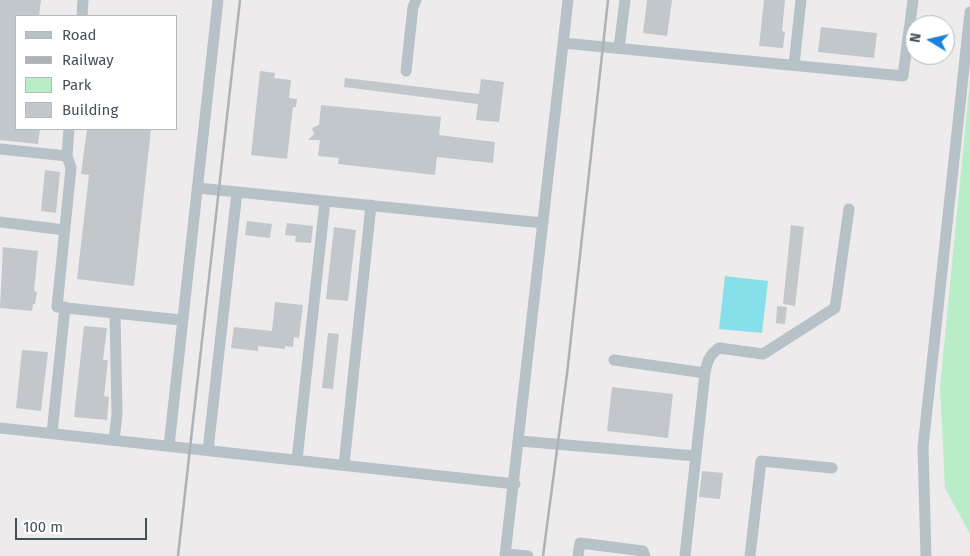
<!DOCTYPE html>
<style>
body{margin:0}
#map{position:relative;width:970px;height:556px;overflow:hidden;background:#eeebec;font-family:"Fira Sans",sans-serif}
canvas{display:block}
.legend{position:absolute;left:15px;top:15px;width:162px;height:115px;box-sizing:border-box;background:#fff;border:1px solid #b4b9bc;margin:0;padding:6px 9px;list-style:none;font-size:15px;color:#445158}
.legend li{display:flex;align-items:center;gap:10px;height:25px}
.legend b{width:25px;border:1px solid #b4b9bc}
.north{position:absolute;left:905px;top:15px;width:50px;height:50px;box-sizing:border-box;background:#fff;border:1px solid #b4b9bc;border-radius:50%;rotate:279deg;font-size:14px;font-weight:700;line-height:20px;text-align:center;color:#445158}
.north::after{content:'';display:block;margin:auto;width:18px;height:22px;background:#1a82da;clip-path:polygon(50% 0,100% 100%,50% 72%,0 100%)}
.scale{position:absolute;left:15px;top:518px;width:132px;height:22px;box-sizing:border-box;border:2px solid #445158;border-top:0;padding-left:6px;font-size:15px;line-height:18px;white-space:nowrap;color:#445158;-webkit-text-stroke:4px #fff;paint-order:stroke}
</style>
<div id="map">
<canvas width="970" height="556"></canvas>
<ul class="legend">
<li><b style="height:6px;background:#b6c2c8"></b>Road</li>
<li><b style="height:6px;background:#aeb2b6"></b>Railway</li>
<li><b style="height:14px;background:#b8edc7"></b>Park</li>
<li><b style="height:14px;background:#c2c7cc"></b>Building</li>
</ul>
<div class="north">N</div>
<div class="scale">100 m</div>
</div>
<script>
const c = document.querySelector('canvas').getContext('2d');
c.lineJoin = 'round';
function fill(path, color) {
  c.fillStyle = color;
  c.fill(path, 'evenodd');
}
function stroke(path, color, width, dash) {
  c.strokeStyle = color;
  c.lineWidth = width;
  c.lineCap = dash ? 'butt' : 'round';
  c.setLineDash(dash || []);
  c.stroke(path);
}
const green = new Path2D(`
 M970 79V534L945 488 940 387Z`);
const water = new Path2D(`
 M725 276 768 281 762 333 719 329Z`);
const building = new Path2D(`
 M0 0H41L39 16H16V129H40L38 144 0 140Z
 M647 0H672L667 36 643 33Z
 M764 0H785L782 31 785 32 783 48 759 46Z
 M821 27 877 33 874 58 818 52Z
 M260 71 275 73 274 78 291 80 289 98 297 99 296 107H293L287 159 251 155Z
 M345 78 479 94 481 79 504 82 499 122 476 120 478 104 344 87Z
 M321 105 441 117 439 135 495 142 493 163 437 157 435 175 338 164 339 158 318 156 320 140H308L314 134 312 128 319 125Z
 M87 129H151L134 286 77 279 89 175 81 174Z
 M45 170 60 172 56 213 41 211Z
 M247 221 272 224 270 238 245 235Z
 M287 223 313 226 311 243 295 242 296 236 285 235Z
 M791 225 804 227 795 306 783 304Z
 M334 227 356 230 348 301 326 299Z
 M3 247 38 251 34 291 37 292 35 304H33L32 311 0 308Z
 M275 302 303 305 299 338 294 337 293 347 285 346V349L258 346V351L231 348 234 327 272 331Z
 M777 306 787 307 785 324 776 323Z
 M84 326 107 328 103 360H108L104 396 109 397 107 420 74 417Z
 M328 333 339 334 333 389 322 388Z
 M22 350 48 352 41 411 16 408Z
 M612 387 673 394 668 438 607 431Z
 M702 471 723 473 720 499 699 497Z`);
const minor = new Path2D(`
 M82 16 83 0
 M563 43 903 76 913 0
 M619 48 625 0
 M794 65 801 0
 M406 71 413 7 416 0
 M0 149 67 156 69 129
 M67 156 71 168 57 307 181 320
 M198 188 543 223
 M0 222 65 230
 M614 360 705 373 685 556
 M705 373C707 362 709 355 719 348L763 354 835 308 849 209
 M0 428 515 484
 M52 433 65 307
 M114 440 117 414 115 313
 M520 441 696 456
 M169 446 218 0
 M208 450 237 192
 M297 460 325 201
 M344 465 371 205
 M506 554 528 556
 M505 556 568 0
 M578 556 580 543 643 551 645 556
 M750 556 761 461 832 468
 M926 556 923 447 970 12`);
const rail = new Path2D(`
 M178 556 240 0
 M543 556 567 374 608 0`);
fill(green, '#b8edc7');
fill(water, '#86e0ea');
fill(building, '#c2c7cc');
stroke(minor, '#b6c2c8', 11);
stroke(rail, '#aeb2b6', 2.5);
</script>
